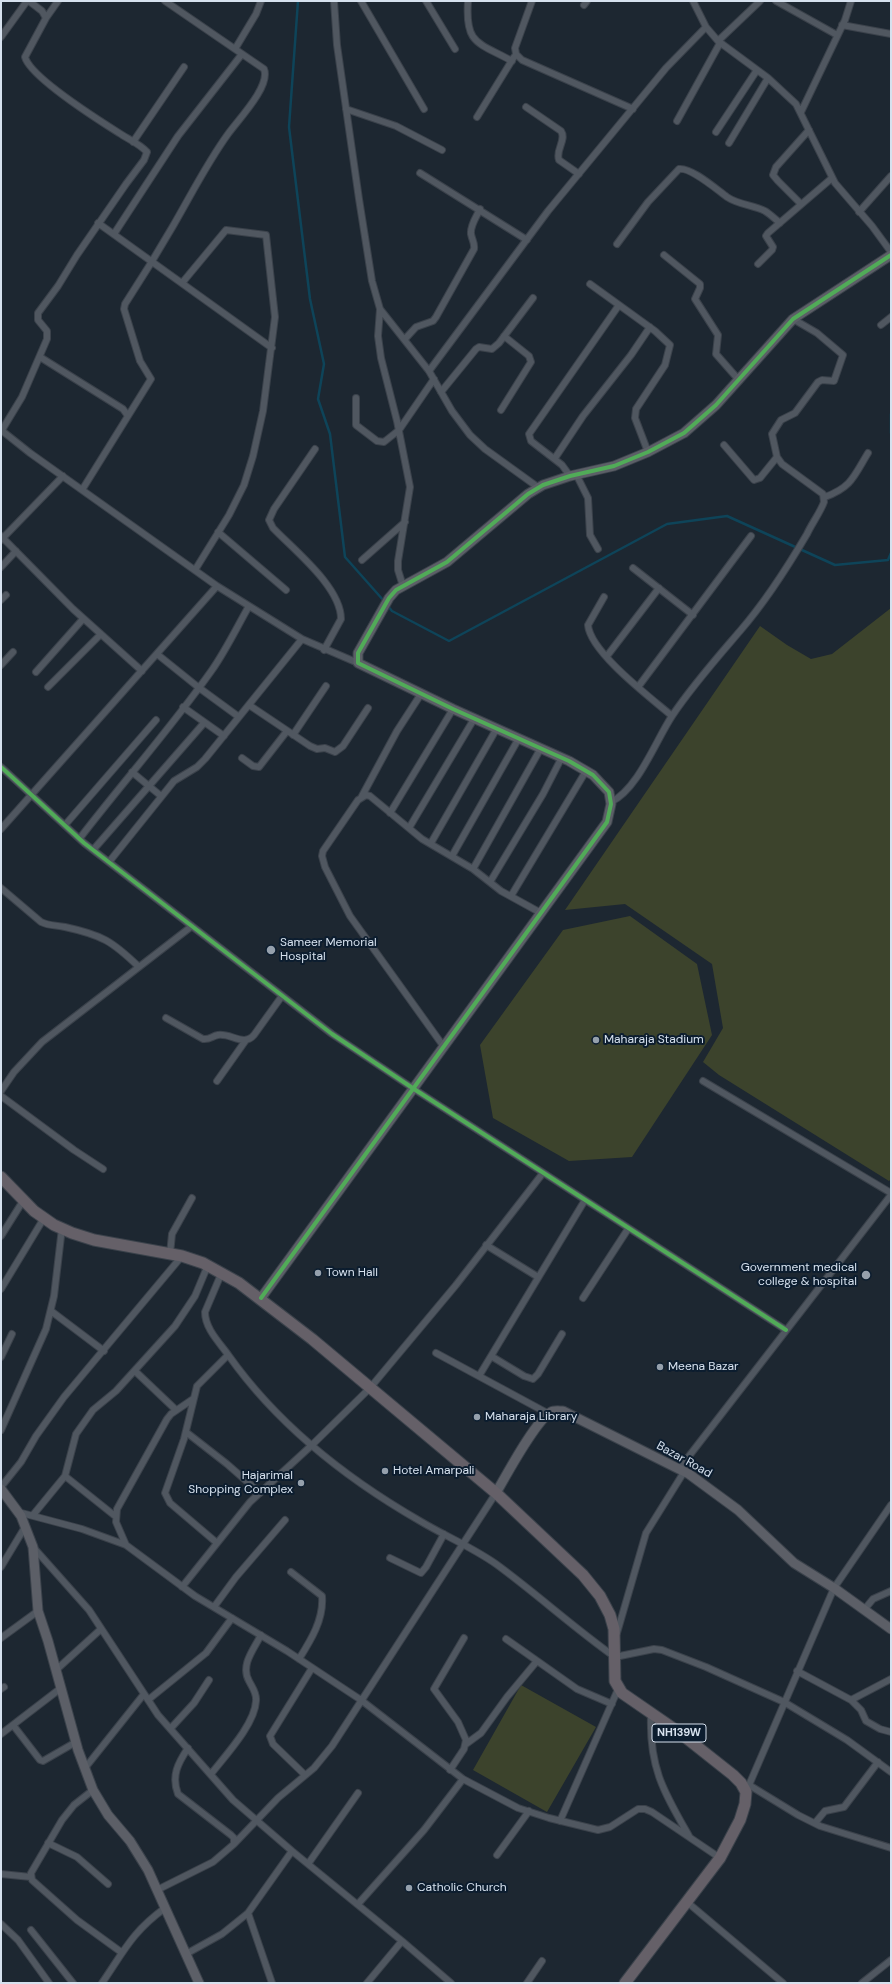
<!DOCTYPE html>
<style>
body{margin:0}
#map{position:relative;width:892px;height:1984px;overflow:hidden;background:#1d2731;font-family:"DM Sans",sans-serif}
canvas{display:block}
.frame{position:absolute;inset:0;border:2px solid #d6e1ee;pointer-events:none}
</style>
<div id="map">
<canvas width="892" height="1984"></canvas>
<div class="frame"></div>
</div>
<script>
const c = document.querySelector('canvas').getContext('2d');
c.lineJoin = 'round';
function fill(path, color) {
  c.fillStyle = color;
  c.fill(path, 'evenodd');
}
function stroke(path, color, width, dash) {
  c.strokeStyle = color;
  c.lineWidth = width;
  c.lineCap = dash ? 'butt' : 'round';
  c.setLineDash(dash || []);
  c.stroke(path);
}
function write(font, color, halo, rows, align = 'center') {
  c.font = font + ' "DM Sans",sans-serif';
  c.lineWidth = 4;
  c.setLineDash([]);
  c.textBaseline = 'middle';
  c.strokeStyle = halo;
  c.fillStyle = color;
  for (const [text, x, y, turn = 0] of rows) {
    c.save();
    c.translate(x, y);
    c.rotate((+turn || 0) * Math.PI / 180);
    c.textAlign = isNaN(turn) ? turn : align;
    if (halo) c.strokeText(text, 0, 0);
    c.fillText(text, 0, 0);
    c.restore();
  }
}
const green = new Path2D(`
 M891 608V1179L889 1181 719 1075 703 1062 723 1028 712 964 625 904 565 910 760 626 787 645 811 659 832 654Z
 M630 916 697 964 712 1035 632 1157 569 1161 493 1118 480 1045 563 930Z
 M521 1685 596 1727 547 1812 473 1770Z`);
const stream = new Path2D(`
 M298 1 289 127 310 299 324 364 318 399 330 434 345 557 384 601
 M891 414V433
 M387 605 392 611 449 641 667 524 727 516 835 565 888 560 891 553`);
const street = new Path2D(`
 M334 1 337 45 359 199 372 281 380 309 429 371 452 411 470 435 485 449 539 488
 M361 1 424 109
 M426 1 455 49
 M468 1C465 44 477 42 512 61
 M532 1 515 48 516 54 522 60 633 109
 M693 1 706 27 718 41 768 78 796 104 835 183 872 226 891 252
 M776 1 837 35
 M584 5 587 1
 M46 18 58 1
 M842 25 891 34
 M1 37 27 1
 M718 41 760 1
 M235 49 256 14 261 1
 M526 107 561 131C567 140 555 150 559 160L579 174
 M346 109 396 126 442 150
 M801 112 845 20 851 1
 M477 117 514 57
 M677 121 720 43
 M716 132 757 70
 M133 142 184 67
 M729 143 768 78
 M420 173 527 240
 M801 204 778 181 773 175 776 167 809 130
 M859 212 891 176
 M98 223 272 348
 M114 234 178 136 242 54
 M617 244 648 202 679 169C691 167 716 189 727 197 739 205 753 205 765 211 770 214 775 219 780 223
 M664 255 700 284V288L695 299 718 335 716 354 738 379
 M758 264 772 250 773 247 766 236 768 233 832 178
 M182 283 226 230 266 235 275 317 263 411 253 456 244 485 229 515 195 570
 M590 284 655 331 670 345 665 365 636 409 635 418 648 452
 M380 309 378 336 381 358 397 421 410 487 398 561V570L403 586
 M881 325 891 317
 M405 339 416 327 433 321 436 317 474 249C475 243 472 240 471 234 470 225 477 216 480 209
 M40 357 123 409 128 416 82 490
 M429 371 548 211 666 68 706 27
 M441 392 476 349 479 347 492 349 499 343 533 298
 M356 398V425L377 441 384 442 399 430 434 379
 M501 410 531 362 529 356 504 336
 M128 416 151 379 140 361 124 309 125 304C142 278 158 252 173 226 191 195 207 163 228 134 238 120 271 86 264 69L165 1
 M1 430 30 453 217 586 302 639 358 663
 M2 430 22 397 47 339V331L38 320V313L58 286 77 255 126 184 144 160 147 152C140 144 128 139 119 133 100 121 30 77 25 57L46 18 42 11 29 1
 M724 445 754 480 760 478 777 457
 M315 449 274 509 269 520 273 528C294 550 341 587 341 619L324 650
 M555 458 583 416 631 355 650 327
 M576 474 588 498 590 535 598 549
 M570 476 562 465 531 441 529 434 619 305
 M825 497C852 487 854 476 868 453
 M218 532 286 590
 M1 536 73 609 142 671
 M1 540 63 476
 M362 560 405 522
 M1 567 16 551
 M633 568 693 615
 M604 597 588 625C590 652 651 698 672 716
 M1 600 6 595
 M157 654 198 687 239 717
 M607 656 659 588
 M1 665 13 652
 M36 672 83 619
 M48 687 101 634
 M638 687 751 536
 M249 705 310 746 317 749 325 748 335 752 343 746 368 708
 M183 707 224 736
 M293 735 326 686
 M242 758 253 766 259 767 287 731
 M1 767 84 843 332 1034 414 1089 786 1330
 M132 772 161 796
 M362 796 397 731 421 694
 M611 802C638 789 655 742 672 716 692 686 716 659 740 631 766 601 787 568 807 534 812 523 820 513 824 502L823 494 782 464 777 457 772 434 781 420 795 413 818 382 822 380 834 381 843 355 817 333 793 319
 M390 813 453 709
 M65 825 156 720
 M409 828 474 719
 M1 829 217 586
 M80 838C123 782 171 728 212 670 226 650 237 627 249 606
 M431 843 497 728
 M93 850 204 723
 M452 856 519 738
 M109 862 174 781 197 767 205 759 302 639
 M473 869 541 748
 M490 882 543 794 562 757
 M1 888 41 922C49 926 56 925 65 927 102 935 112 941 139 967
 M511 896 586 771
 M166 1018 203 1039C210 1040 212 1036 218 1035 231 1033 244 1047 254 1035L282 996
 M444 1047 350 916 325 867 322 856 323 851 358 800 366 795 370 796 422 839 473 869 501 891 541 913
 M217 1081 246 1040
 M703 1081 891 1193
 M1 1091 14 1072 42 1042 192 926
 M1 1096 74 1150 103 1169
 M1 1236 23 1201
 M486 1245 538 1277
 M170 1254 172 1234 192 1198
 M222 1272 205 1312C205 1329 220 1343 229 1356 278 1425 347 1479 420 1521 445 1536 472 1547 496 1564 537 1594 574 1628 615 1657L654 1649 662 1650 706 1667 784 1702 847 1740 891 1772
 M1 1289 44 1218
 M583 1298 628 1229
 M51 1311 104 1351
 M436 1353 549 1414
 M491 1356 524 1376 533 1379 538 1374 562 1334
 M1 1357 12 1334
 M135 1371 176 1410
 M479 1376 585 1200
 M1 1430 46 1329 54 1296 62 1228
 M186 1432 227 1464 260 1493
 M679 1469 891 1195
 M65 1476 115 1516
 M1 1487 21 1462 36 1436 64 1397 182 1256
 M18 1512 82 1529 126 1545 195 1596 287 1651 361 1700 463 1779 518 1808 549 1818 598 1830 610 1827 638 1809H645L652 1812 720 1858
 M33 1515 65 1476 76 1434 93 1410 116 1391 175 1326 195 1296 208 1265
 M217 1543 170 1503 165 1493 184 1439 197 1386 228 1355
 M126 1545 116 1522 117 1509 167 1419 171 1414 193 1399
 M33 1547 89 1610 158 1715 233 1800 292 1851 402 1941 451 1983
 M390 1558 421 1573 426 1567 444 1534
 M1 1567 25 1527
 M291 1572 322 1596C324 1619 311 1640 299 1659
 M182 1587 250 1502 312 1445 370 1388 456 1285 543 1173
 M214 1607 236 1577 285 1520
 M864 1610 873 1599 891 1591
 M617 1633 646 1533 684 1472
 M1 1638 38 1611
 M506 1639 577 1689 612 1704
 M56 1670 101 1629
 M797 1671 851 1700 861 1710 866 1721 880 1729 891 1732
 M1 1689 4 1687
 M148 1700 206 1653 232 1618
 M851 1700 891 1679
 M651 1715C649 1768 664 1792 689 1836
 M13 1725 40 1760 43 1761 76 1742
 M171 1728 194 1703 209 1680
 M1 1734 61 1688
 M466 1744 481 1733 507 1697 537 1661
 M85 1768 144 1694
 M450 1770 464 1749 466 1740 458 1722 434 1689 464 1638
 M211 1774C225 1756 255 1724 256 1701 257 1693 252 1687 249 1681 240 1665 254 1649 261 1635
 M305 1775 273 1744 270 1736 312 1668
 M749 1785 798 1815 820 1826 891 1848
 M93 1790 74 1805 62 1820 31 1873 32 1880 77 1920 121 1952
 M746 1792 834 1588 891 1505
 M560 1821 619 1687
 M815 1823 825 1811 844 1807 878 1762
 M48 1843 77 1857 108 1884
 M234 1844 278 1798 314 1768 332 1746 496 1493
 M497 1855 529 1811
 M308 1864 358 1793
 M1 1874 31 1877
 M157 1890 213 1862 234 1844V1838L231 1835 178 1794C171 1776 178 1763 188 1748
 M687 1902 783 1983
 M358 1904 424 1830 463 1779
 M248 1913 272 1983
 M1 1924 18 1940 49 1983
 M31 1930 73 1983
 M186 1954 222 1934 248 1913 292 1851
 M102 1983C124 1951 132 1932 165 1908
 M367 1983 402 1941
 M527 1983 542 1961
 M862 1983 891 1960`);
const secondary = new Path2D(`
 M261 1298 607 822 611 804 609 792 593 775 569 761 453 709 358 663V653L389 598 396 590 447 562 528 494 543 485 570 476 614 466 648 452 684 433 716 405 793 319 891 255
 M1 1489 21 1516 33 1547 38 1611 48 1641 78 1750 93 1790 108 1815 130 1841 148 1870 199 1983
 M496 1493C506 1476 535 1421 551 1412 554 1410 559 1411 563 1411L689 1474 738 1510 794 1563 834 1588 891 1629`);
const highway = new Path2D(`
 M1 1177 34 1211 54 1225 72 1233 94 1240 182 1256 203 1263 239 1283 312 1339 496 1493 583 1575 600 1596 610 1615 614 1629 615 1681 622 1693 680 1733 733 1775 741 1783 746 1792 745 1804 740 1820 720 1858 625 1983`);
const cycleway = new Path2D(`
 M1 767 84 843 332 1034 414 1089 786 1330
 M261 1298 607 822 611 804 609 792 593 775 569 761 453 709 358 663V653L389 598 396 590 447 562 528 494 543 485 570 476 614 466 648 452 684 433 716 405 793 319 891 255`);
const markers = [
 [271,950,5,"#95a0ac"],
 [596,1040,4,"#95a0ac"],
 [318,1273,4,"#95a0ac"],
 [866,1275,5,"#95a0ac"],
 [660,1367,4,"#95a0ac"],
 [477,1417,4,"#95a0ac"],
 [385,1471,4,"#95a0ac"],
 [301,1483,4,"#95a0ac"],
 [409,1888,4,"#95a0ac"]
];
const shields = [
 [679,1733,54]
];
const shieldNames = [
 ["NH139W",679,1733]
];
const poiNames = [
 ["Sameer Memorial",280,943],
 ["Hospital",280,957],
 ["Maharaja Stadium",604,1040],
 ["Government medical",857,1268,"right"],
 ["college & hospital",857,1282,"right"],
 ["Town Hall",326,1273],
 ["Meena Bazar",668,1367],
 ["Maharaja Library",485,1417],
 ["Hotel Amarpali",393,1471],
 ["Hajarimal",293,1476,"right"],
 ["Shopping Complex",293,1490,"right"],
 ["Catholic Church",417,1888]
];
const streetNames = [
 ["Bazar Road",684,1460,29]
];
fill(green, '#3c432c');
stroke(stream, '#0e4459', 2.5);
stroke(street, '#3b424b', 8);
stroke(secondary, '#3b424b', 11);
stroke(highway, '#3b424b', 13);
stroke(street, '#505760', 6);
stroke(secondary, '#5c5f67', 9);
stroke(highway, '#656068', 11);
stroke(cycleway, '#51ab58', 4);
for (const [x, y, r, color] of markers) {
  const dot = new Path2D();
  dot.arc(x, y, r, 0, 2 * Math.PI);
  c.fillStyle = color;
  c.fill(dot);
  stroke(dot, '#0c1d2f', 1.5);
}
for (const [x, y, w] of shields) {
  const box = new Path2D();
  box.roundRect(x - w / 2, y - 9, w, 18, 3);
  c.fillStyle = '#0c1d2f';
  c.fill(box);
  stroke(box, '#d6e1ee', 1);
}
write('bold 11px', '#d6e1ee', null, shieldNames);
write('12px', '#d6e1ee', '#0c1d2f', poiNames, 'left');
write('12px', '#d6e1ee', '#0c1d2f', streetNames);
</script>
